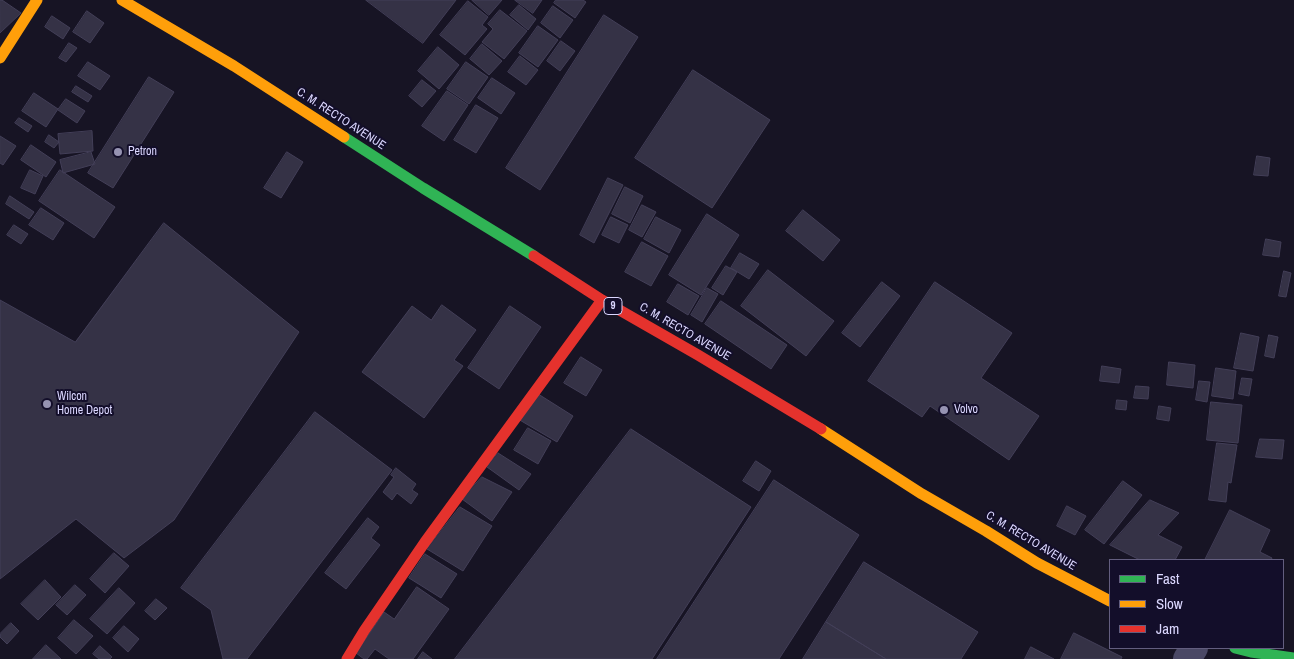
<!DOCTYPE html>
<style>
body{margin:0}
#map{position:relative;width:1294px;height:659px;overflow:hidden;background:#171424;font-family:"Archivo Narrow",sans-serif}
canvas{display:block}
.legend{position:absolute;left:1109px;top:559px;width:175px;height:90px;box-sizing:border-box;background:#130e2a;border:1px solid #635e7f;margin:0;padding:6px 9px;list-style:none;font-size:15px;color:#dbd7ff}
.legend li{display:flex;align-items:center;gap:10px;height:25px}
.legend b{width:25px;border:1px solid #635e7f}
</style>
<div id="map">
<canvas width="1294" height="659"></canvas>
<ul class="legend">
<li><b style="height:6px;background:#30b455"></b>Fast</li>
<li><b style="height:6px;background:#ff9f0a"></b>Slow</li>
<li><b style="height:6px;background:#e5322d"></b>Jam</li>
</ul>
</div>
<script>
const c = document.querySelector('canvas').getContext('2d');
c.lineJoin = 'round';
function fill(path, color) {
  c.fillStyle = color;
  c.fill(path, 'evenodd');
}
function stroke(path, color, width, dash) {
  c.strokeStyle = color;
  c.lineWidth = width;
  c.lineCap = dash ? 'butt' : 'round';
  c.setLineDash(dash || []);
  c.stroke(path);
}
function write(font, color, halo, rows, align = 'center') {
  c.font = font + ' "Archivo Narrow",sans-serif';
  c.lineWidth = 4;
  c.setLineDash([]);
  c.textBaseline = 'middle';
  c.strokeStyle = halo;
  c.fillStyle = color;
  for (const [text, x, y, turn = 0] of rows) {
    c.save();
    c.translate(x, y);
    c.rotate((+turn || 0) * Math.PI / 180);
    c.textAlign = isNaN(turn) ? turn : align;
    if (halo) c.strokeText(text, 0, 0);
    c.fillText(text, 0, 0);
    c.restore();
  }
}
const building = new Path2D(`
 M0 0H2L21 13 0 33Z
 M366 0H456L423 43Z
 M472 0H502L489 15Z
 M515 0H542L533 13Z
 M556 0H583L586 2 575 18 554 3Z
 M468 1 488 17 482 25 487 29 465 55 440 35Z
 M519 5 536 19 528 30 510 15Z
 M553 6 573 20 560 38 541 23Z
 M500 10 527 31 504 59 482 42 493 29 488 24Z
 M87 11 104 23 90 43 73 32Z
 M604 15 638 37 540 190 506 168Z
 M52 16 70 28 63 39 45 27Z
 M538 26 558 40 538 67 519 53Z
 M561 41 575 51 560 71 547 61Z
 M69 43 77 48 66 62 59 58Z
 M482 44 502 61 489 75 470 59Z
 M438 47 459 65 439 89 418 71Z
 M520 56 538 70 526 85 508 72Z
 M88 62 110 76 100 90 78 76Z
 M466 62 488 77 469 104 447 89Z
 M693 70 770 120 712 208 635 158Z
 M149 77 174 92 113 188 88 173Z
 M492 78 515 93 501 114 478 98Z
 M422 80 436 91 422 107 409 96Z
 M76 86 92 96 88 102 72 92Z
 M447 91 468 105 444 141 422 126Z
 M34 93 58 109 46 127 22 111Z
 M66 99 85 111 77 123 58 110Z
 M476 105 498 118 476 153 454 140Z
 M19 118 32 126 28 132 15 123Z
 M92 131 93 151 60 154 58 134Z
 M49 135 59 142 54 148 45 142Z
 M0 136 16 146 3 165 0 163Z
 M31 145 56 162 46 177 21 160Z
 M91 152 95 164 63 173 60 160Z
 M287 152 303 162 281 198 264 188Z
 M1257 156 1270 158 1268 176 1254 175Z
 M30 170 43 176 35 194 21 188Z
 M60 170 115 207 94 238 39 201Z
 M608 178 623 185 594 243 580 235Z
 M625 187 643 196 630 223 612 214Z
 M10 196 34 212 29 219 6 204Z
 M642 205 656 212 642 237 629 230Z
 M41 208 64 223 53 240 29 225Z
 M803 210 840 240 823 261 786 231Z
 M707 214 739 235 701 295 669 275Z
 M611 217 628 225 619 243 602 235Z
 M656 217 681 230 669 253 644 239Z
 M164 223 299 332 174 520 124 558 76 519 0 579V300L75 342Z
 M14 225 28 234 21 244 7 235Z
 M1266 239 1281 242 1279 257 1263 255Z
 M642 242 668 256 651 286 625 272Z
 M740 253 759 264 749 279 731 268Z
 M726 266 737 272 723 295 712 288Z
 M768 270 834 321 806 356 741 306Z
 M1284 271 1291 273 1286 297 1279 296Z
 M882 282 900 296 860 347 842 333Z
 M935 282 1012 333 981 378 1039 416 1009 460 930 406 922 417 868 381Z
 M678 284 699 296 688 315 667 302Z
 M707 288 718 294 702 322 691 315Z
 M721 301 787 345 771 369 705 324Z
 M442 305 476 330 454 360 463 366 424 418 362 372 412 306 431 320Z
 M510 306 541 327 499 389 468 368Z
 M1241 333 1259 337 1253 371 1234 368Z
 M1269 335 1278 337 1274 358 1265 356Z
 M581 357 602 370 586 396 564 383Z
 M1169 362 1195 365 1193 388 1167 385Z
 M1102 366 1121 369 1119 383 1100 381Z
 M1216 368 1236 371 1233 399 1212 396Z
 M1242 378 1252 379 1249 396 1239 394Z
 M1199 381 1210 382 1207 402 1196 400Z
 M1136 386 1149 387 1148 399 1134 398Z
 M535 392 573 416 557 442 518 419Z
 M1117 400 1127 401 1126 410 1116 409Z
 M1211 402 1242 405 1238 443 1207 440Z
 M1159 406 1171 408 1169 421 1157 419Z
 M315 412 392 470 247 659H223L211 610 181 588Z
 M528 428 551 441 538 464 514 450Z
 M631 429 751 507 652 659H455Z
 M1260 439 1284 440 1282 459 1256 457Z
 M1217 443 1237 445 1231 483 1228 482 1226 502 1209 500Z
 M498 453 531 474 519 490 487 467Z
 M756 461 771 471 759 491 743 481Z
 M396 468 416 484 412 490 418 494 411 504 397 493 392 500 383 492 394 477 391 475Z
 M482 477 512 492 492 521 462 499Z
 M774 480 859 535 779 659H657Z
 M1123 481 1142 495 1104 544 1085 530Z
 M1150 500 1179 513 1158 535 1182 547 1175 560H1140L1110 545Z
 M1067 506 1086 516 1075 535 1057 526Z
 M460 507 492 526 463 571 427 549Z
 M1230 510 1270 530 1260 552 1272 558 1271 560H1205Z
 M368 518 379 527 371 538 380 545 346 589 325 573Z
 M114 553 129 566 105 593 90 579Z
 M425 554 457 574 441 598 409 578Z
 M864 562 978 632 961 659H886L826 622Z
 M45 580 61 597 38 620 21 604Z
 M75 585 86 595 67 615 56 605Z
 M417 587 449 609 413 659H389L375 649 367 659H364L356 653 384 612 394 619Z
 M119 588 135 603 107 634 90 619Z
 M156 599 167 608 155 620 145 611Z
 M74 620 93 636 76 654 58 638Z
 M826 622 886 659H803Z
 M11 623 19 631 7 644 0 637V634Z
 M124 626 139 639 128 652 113 638Z
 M1074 633 1122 657 1121 659H1061Z
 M46 645 61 659H33Z
 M100 646 112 657 110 659H99L93 654Z
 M1031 647 1054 659H1025Z
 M423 652 432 659H418Z`);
const street = new Path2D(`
 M1187 659 1194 648`);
const fast = new Path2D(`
 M344 137 423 188 534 256
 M1235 648 1251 652 1294 658`);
const slow = new Path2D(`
 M122 0 234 66 344 137
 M0 58 37 0
 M821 429 922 494 986 531 1037 563 1110 601`);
const jam = new Path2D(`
 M534 256 602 300 698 355 821 429
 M347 659 364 631 425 542 602 300`);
const markers = [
 [118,152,5,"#9693b2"],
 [47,404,5,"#9693b2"],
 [944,410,5,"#9693b2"]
];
const shields = [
 [613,306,18]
];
const shieldNames = [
 ["9",613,306]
];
const streetNames = [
 ["C. M. RECTO AVENUE",341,119,33],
 ["C. M. RECTO AVENUE",685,332,30],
 ["C. M. RECTO AVENUE",1031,541,31]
];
const poiNames = [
 ["Petron",128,152],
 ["Wilcon",57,397],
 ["Home Depot",57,411],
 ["Volvo",954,410]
];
fill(building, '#353246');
stroke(building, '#433f58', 1);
stroke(street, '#4a4865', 28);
stroke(fast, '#30b455', 11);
stroke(slow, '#ff9f0a', 11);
stroke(jam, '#e5322d', 11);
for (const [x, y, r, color] of markers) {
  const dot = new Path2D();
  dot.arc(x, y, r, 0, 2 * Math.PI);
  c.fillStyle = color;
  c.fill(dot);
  stroke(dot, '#130e2a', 2);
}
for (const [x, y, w] of shields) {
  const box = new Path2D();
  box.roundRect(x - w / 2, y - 8.5, w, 17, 4);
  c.fillStyle = '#130e2a';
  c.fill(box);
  stroke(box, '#dbd7ff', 1);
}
write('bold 11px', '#dbd7ff', null, shieldNames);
write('12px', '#dbd7ff', '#130e2a', streetNames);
write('12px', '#dbd7ff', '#130e2a', poiNames, 'left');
</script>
